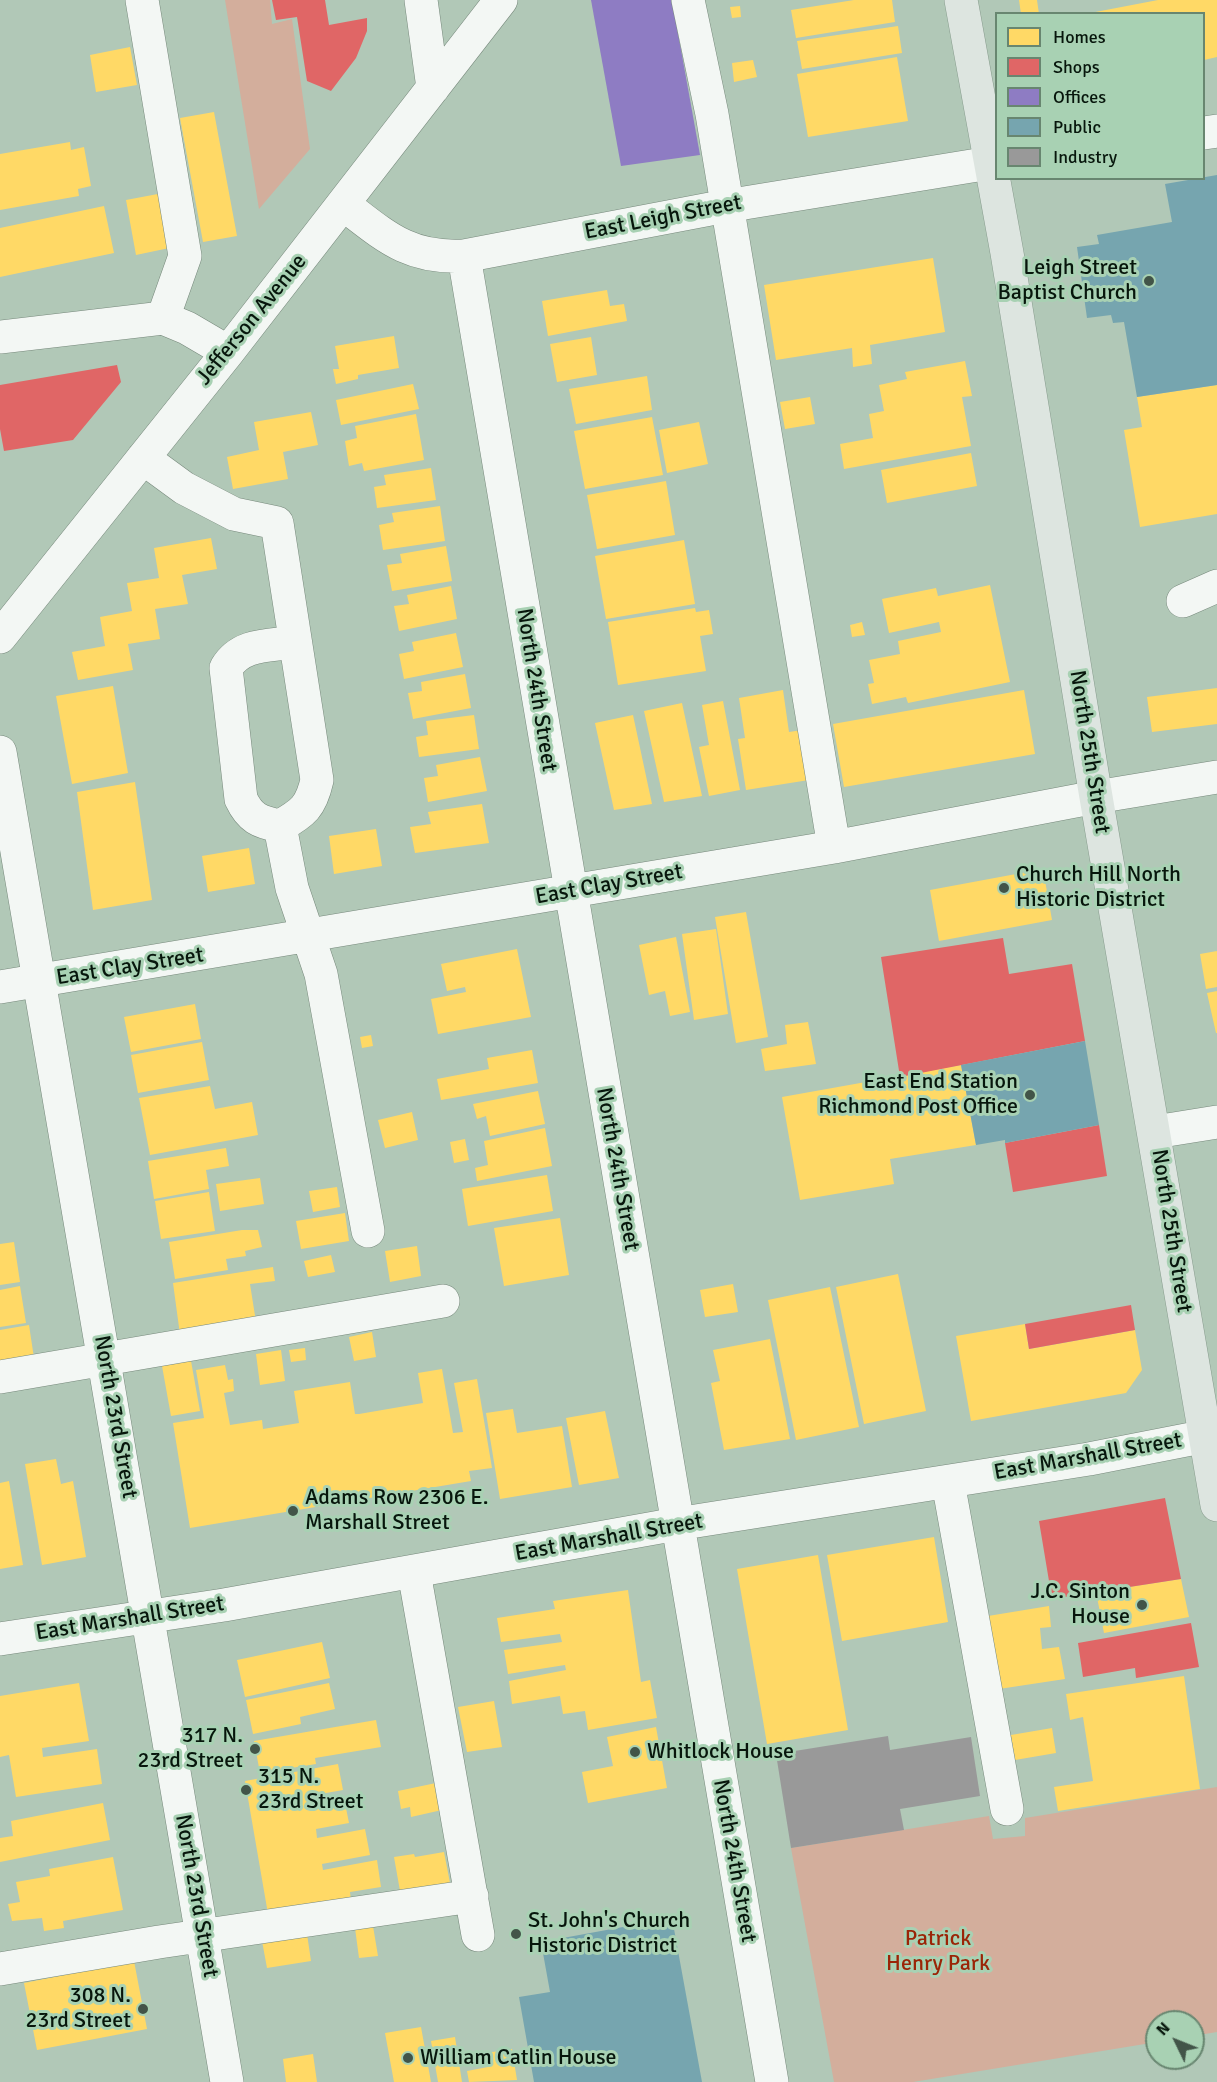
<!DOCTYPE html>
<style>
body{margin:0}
#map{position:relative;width:1217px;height:2082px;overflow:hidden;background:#b1c8b7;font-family:Signika,sans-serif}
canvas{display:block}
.legend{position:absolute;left:995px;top:12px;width:210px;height:168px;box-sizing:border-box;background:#a8d1b3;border:2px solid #688670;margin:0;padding:8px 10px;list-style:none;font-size:18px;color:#07160c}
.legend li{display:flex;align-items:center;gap:12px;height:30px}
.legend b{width:30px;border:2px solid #688670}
.north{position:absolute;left:1145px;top:2010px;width:60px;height:60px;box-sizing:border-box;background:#a8d1b3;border:2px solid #688670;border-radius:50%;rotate:313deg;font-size:16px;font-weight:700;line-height:24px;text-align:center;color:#07160c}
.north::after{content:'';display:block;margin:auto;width:21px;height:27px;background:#425448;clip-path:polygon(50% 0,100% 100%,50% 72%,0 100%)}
</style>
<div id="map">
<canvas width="1217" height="2082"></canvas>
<ul class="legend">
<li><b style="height:16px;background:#ffd966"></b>Homes</li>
<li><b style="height:16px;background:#e06666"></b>Shops</li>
<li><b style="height:16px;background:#8e7cc3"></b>Offices</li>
<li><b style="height:16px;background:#76a5af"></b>Public</li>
<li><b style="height:16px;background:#999"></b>Industry</li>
</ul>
<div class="north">N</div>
</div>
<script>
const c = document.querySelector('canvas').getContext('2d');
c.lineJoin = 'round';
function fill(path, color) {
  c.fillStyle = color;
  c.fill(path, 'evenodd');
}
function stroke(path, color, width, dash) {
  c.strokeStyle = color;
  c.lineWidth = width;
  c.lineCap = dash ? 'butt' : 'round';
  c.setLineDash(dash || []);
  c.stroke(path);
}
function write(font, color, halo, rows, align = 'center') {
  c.font = font + ' Signika,sans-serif';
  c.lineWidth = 6;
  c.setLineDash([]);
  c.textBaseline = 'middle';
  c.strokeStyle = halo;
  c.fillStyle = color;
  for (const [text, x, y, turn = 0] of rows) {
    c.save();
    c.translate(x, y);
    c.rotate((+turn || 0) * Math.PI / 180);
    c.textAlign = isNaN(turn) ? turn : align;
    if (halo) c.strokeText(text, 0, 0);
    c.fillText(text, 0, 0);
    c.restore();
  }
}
const green = new Path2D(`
 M225 0H270L272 24 292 19 310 149 259 209Z
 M1217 1787V2032L1193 2036V2022H1157V2042L913 2082H834L791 1848 989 1816 993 1839 1025 1836V1818Z`);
const homes = new Path2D(`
 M854 0H892L895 22 796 38 791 10Z
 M1019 0H1037L1039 14H1021Z
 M1158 0H1217V57L1204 60V14H1085Z
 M740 6 741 17 732 18 730 7Z
 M898 26 902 53 802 69 797 41Z
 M130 47 137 85 96 92 90 55Z
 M897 57 908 121 808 137 797 74Z
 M753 60 757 77 734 82 732 63Z
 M214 112 237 236 203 242 180 118Z
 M70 142 71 150 84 147 91 186 78 189 79 196 0 210V154Z
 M163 193 174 247 136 255 126 200Z
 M104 206 114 253 0 277V228Z
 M933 258 945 332 870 345 872 364 853 367 852 348 776 360 764 285Z
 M607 290 610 306 624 304 627 321 548 336 542 301Z
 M394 336 399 368 358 375V379L336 384 333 369H339L335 346Z
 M591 337 597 375 557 382 550 344Z
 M965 361 972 396 962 397 971 446 844 469 840 444 873 438 869 414 884 411 879 385 907 379 905 372Z
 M647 376 652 410 576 424 569 389Z
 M413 384 419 409 341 425 336 400Z
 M1217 385V514L1140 527 1124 430 1142 427 1137 397Z
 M810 397 815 424 785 429 780 402Z
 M311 412 318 445 283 452 288 479 233 489 227 457 259 450 254 422Z
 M416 414 424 460 364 471 362 463 349 466 345 441 357 438 355 426Z
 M652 417 663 475 585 489 574 431Z
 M699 422 708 464 667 473 659 430Z
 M971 453 977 486 887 503 881 470Z
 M431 468 436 500 377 508 374 487 386 485 384 475Z
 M666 481 675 535 597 549 587 495Z
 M440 506 445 541 383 550 379 525 394 522 392 513Z
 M211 538 217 569 182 575 188 604 155 609 160 639 128 644 133 670 78 680 72 652 105 646 100 617 132 611 127 583 159 578 154 548Z
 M684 540 695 604 606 619 595 556Z
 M446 546 452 581 392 591 387 565 402 563 400 554Z
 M990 585 1010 682 908 703 906 697 872 704 868 684 874 683 869 660 900 654 898 641 941 632 939 622 889 633 882 599 936 588 938 596Z
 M451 586 457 619 399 631 394 606 409 604 407 595Z
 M695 608 696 612 709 610 713 634 700 636 706 671 618 685 608 622Z
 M862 622 865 635 852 637 850 625Z
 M456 633 463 667 404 679 399 654 414 651 412 642Z
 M465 674 471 708 413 719 408 693 422 691 421 682Z
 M113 686 128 773 72 784 56 696Z
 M1217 688V724L1152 732 1147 697Z
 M783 690 789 732 802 730 809 780 746 790 738 739 745 738 739 698Z
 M1024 690 1035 754 844 787 833 724Z
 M723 701 740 790 709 796 699 747 709 745 702 705Z
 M682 703 702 796 664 802 644 711Z
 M474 715 479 749 419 757 416 737 428 735 426 721Z
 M633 715 652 804 614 810 595 723Z
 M480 757 487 791 428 802 424 778 438 776 436 765Z
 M135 782 152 900 93 910 77 792Z
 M482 804 489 843 415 853 410 827 431 824 428 812Z
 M376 829 382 866 334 874 329 836Z
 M249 848 255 884 208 892 202 856Z
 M1043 869 1052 920 939 941 930 890Z
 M746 912 768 1037 736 1043 715 917Z
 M716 929 728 1014 694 1020 682 934Z
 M676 937 690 1012 670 1016 665 991 649 995 639 945Z
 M517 949 531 1017 438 1034 431 999 466 992 465 987 447 991 441 964Z
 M1217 951V987L1206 989 1200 954Z
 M1217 991V1033H1216L1207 993Z
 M195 1004 201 1039 131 1052 124 1017Z
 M808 1022 816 1064 765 1071 761 1049 787 1044 785 1025Z
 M371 1035 373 1046 362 1048 360 1037Z
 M202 1042 209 1080 138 1093 131 1055Z
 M532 1050 538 1083 441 1100 437 1079 489 1069 487 1058Z
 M961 1065 976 1145 890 1159 894 1184 800 1200 782 1097Z
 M210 1086 215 1109 252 1102 258 1135 150 1155 139 1098Z
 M538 1091 545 1124 490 1136 486 1116 477 1119 473 1104Z
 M412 1112 418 1140 385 1148 378 1120Z
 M545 1128 552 1166 477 1181 475 1168 488 1165 484 1141Z
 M465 1139 469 1160 454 1163 450 1142Z
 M226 1148 229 1166 206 1170 209 1189 154 1199 148 1161Z
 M547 1175 553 1211 468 1226 462 1189Z
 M260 1178 264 1204 220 1211 216 1184Z
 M337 1187 340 1207 313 1212 309 1191Z
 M209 1192 215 1231 161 1239 155 1201Z
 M345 1213 349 1241 301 1249 296 1221Z
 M560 1218 569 1275 504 1286 494 1228Z
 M242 1230H258L262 1247 245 1251 246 1256 226 1259 228 1270 175 1279 169 1242Z
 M14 1242 20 1282 0 1285V1244Z
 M417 1246 421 1276 390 1282 385 1251Z
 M331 1255 335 1272 308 1277 304 1261Z
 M273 1267 275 1281 250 1284 256 1322 181 1342 173 1283Z
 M898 1274 926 1411 864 1424 836 1287Z
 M733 1284 738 1312 705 1317 700 1290Z
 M20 1286 26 1323 0 1327V1290Z
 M830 1287 859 1427 796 1440 768 1300Z
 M1025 1324 1029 1349 1135 1330 1142 1370 1126 1393 971 1421 956 1336Z
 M29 1325 34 1358 0 1363V1330Z
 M372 1332 376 1357 354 1361 349 1337Z
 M770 1339 790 1439 724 1450 711 1383 720 1381 713 1350Z
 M305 1348 306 1360 291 1362 289 1350Z
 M281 1350 285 1381 260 1385 256 1354Z
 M191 1361 200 1411 171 1416 162 1366Z
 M225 1365 228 1380 233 1379 234 1391 224 1393 230 1425 262 1420 263 1429 299 1423 294 1391 350 1382 355 1414H359L423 1403 418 1373 442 1369 453 1433 463 1432 454 1383 477 1379 492 1468 469 1471 471 1481 190 1528 173 1423 204 1418 196 1370Z
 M513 1409 517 1433 562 1426 572 1487 500 1499 486 1413Z
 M605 1411 619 1478 579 1485 566 1418Z
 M56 1459 61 1484 73 1481 86 1557 42 1565 25 1464Z
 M9 1481 23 1565 0 1569V1483Z
 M934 1537 948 1622 842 1641 827 1555Z
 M818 1555 848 1730 767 1744 737 1569Z
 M1181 1579 1189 1617 1104 1633 1096 1592Z
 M628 1590 641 1682 650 1680 657 1718 588 1730 585 1711 563 1714 560 1696 512 1704 509 1681 566 1670 565 1665 508 1674 504 1650 562 1642 560 1634 501 1642 497 1618 555 1609 553 1601Z
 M1049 1606 1051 1627 1040 1628 1042 1649 1059 1647 1065 1679 999 1689 988 1616Z
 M322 1642 330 1678 245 1697 237 1660Z
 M1184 1676 1200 1789 1058 1811 1054 1787 1093 1781 1083 1717 1070 1720 1066 1694Z
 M79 1683 89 1741 42 1748 43 1757 97 1749 102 1784 16 1797 9 1755 0 1757V1696Z
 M329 1683 335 1709 300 1717 301 1724 253 1734 246 1700Z
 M494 1701 502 1747 467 1752 458 1707Z
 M376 1720 381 1747 315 1758 316 1764 260 1773 254 1741Z
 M656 1727 667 1788 588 1803 582 1772 613 1766 607 1737Z
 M1052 1728 1056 1753 1015 1760 1011 1735Z
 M338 1764 343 1790 309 1796 310 1803 344 1798 349 1823 316 1829 317 1838 365 1829 370 1855 322 1864 323 1870 377 1860 381 1887 350 1892 351 1900 268 1914 245 1781Z
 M436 1783 442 1810 411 1817 410 1807 401 1809 398 1791Z
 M103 1803 110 1840 0 1862V1838L13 1836 11 1821Z
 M444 1852 450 1883 400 1891 394 1857 414 1854 415 1857Z
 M113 1857 123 1910 63 1921 64 1928 44 1931 42 1918 12 1921 8 1904 20 1902 16 1882 50 1876 49 1869Z
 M373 1926 378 1956 359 1958 355 1928Z
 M307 1934 311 1961 267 1968 262 1941Z
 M134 1961 147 2029 37 2050 24 1983Z
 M421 2027 431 2082H394L385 2033Z
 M455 2037 462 2082H438L431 2041Z
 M512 2049 517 2080 469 2082 467 2071 488 2067 486 2053Z
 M313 2054 317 2082H286L283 2059Z`);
const shops = new Path2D(`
 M272 0H325L329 25 367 18V31L356 58 331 91 307 81 297 17 276 20Z
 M117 365 121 382 73 440 4 451 0 429V385Z
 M1003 938 1009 974 1072 964 1085 1041 900 1077 881 957Z
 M1099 1125 1107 1176 1013 1192 1005 1143Z
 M1131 1305 1135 1330 1029 1349 1025 1324Z
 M1165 1498 1181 1579 1052 1599 1039 1521Z
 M1191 1623 1199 1667 1136 1678 1135 1668 1083 1677 1078 1643Z`);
const offices = new Path2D(`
 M591 0H672L700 155 621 166Z`);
const public = new Path2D(`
 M1217 175V385L1137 397 1124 322 1113 323 1111 315 1087 318 1077 247 1099 244 1097 235 1172 222 1165 184Z
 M1085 1041 1099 1125 1005 1143V1140L976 1145 961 1065Z
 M672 1918 702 2082H534L519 1997 550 1992 541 1942Z`);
const industry = new Path2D(`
 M888 1736 890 1750 971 1737 980 1796 900 1809 904 1830 791 1848 776 1754Z`);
const minor = new Path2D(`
 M142 0 185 256 163 318
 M421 0 433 88
 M688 0 712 114 834 847
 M1204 133 1217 131
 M343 204C385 236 408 259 464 256L726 206 996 162
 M464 256 772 2082
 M0 337 163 318 187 328 228 352
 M143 458 184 488 234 514 277 523 317 780C311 807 303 813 280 826L292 888 321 974 368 1231
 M1183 601 1217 586
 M0 637 228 352 501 0
 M0 752 227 2082
 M280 826C259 822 250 818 241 799L226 668C241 643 269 646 295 642
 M0 987 834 847 1096 797 1217 777
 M1155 1132 1217 1122
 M0 1377 443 1301
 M948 1482 1007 1809
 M414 1572 478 1935
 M0 1639 224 1605 677 1524 1089 1459 1217 1434
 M0 1969 159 1942 472 1896`);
const major = new Path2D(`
 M961 0 1007 253 1096 797 1217 1505`);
const markers = [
 [1149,281,6,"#425448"],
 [1004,888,6,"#425448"],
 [1030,1095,6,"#425448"],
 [293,1511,6,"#425448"],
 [1142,1605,6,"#425448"],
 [255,1749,6,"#425448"],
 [635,1752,6,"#425448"],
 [246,1790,6,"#425448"],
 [516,1934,6,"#425448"],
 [143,2009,6,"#425448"],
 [408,2058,6,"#425448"]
];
const streetNames = [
 ["East Leigh Street",663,218,-11],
 ["Jefferson Avenue",252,320,-51],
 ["North 24th Street",536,690,81],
 ["North 25th Street",1089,752,81],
 ["East Clay Street",609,885,-10],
 ["East Clay Street",130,967,-9],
 ["North 24th Street",617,1169,80],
 ["North 25th Street",1171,1231,81],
 ["North 23rd Street",115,1417,80],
 ["East Marshall Street",1088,1457,-10],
 ["East Marshall Street",609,1538,-10],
 ["East Marshall Street",130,1619,-9],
 ["North 24th Street",734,1861,80],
 ["North 23rd Street",196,1896,80]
];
const poiNames = [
 ["Leigh Street",1137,268,"right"],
 ["Baptist Church",1137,293,"right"],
 ["Church Hill North",1016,875],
 ["Historic District",1016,900],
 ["East End Station",1018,1082,"right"],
 ["Richmond Post Office",1018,1107,"right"],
 ["Adams Row 2306 E.",305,1498],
 ["Marshall Street",305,1523],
 ["J.C. Sinton",1130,1592,"right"],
 ["House",1130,1617,"right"],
 ["317 N.",243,1736,"right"],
 ["23rd Street",243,1761,"right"],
 ["Whitlock House",647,1752],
 ["315 N.",258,1777],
 ["23rd Street",258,1802],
 ["St. John's Church",528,1921],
 ["Historic District",528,1946],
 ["308 N.",131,1996,"right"],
 ["23rd Street",131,2021,"right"],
 ["William Catlin House",420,2058]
];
const parkNames = [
 ["Patrick",938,1939],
 ["Henry Park",938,1964]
];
fill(green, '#d3ae9c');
fill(homes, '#ffd966');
fill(shops, '#e06666');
fill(offices, '#8e7cc3');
fill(public, '#76a5af');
fill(industry, '#999');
stroke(minor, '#76887b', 34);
stroke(major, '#869a8c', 34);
stroke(minor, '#f3f7f4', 33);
stroke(major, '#dde5e0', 33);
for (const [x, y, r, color] of markers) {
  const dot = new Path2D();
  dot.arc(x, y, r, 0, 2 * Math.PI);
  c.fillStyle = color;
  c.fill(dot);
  stroke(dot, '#a8d1b3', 2);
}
write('22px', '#07160c', '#a8d1b3', streetNames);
write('22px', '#07160c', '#a8d1b3', poiNames, 'left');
write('22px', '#9b2407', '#a8d1b3', parkNames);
</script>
